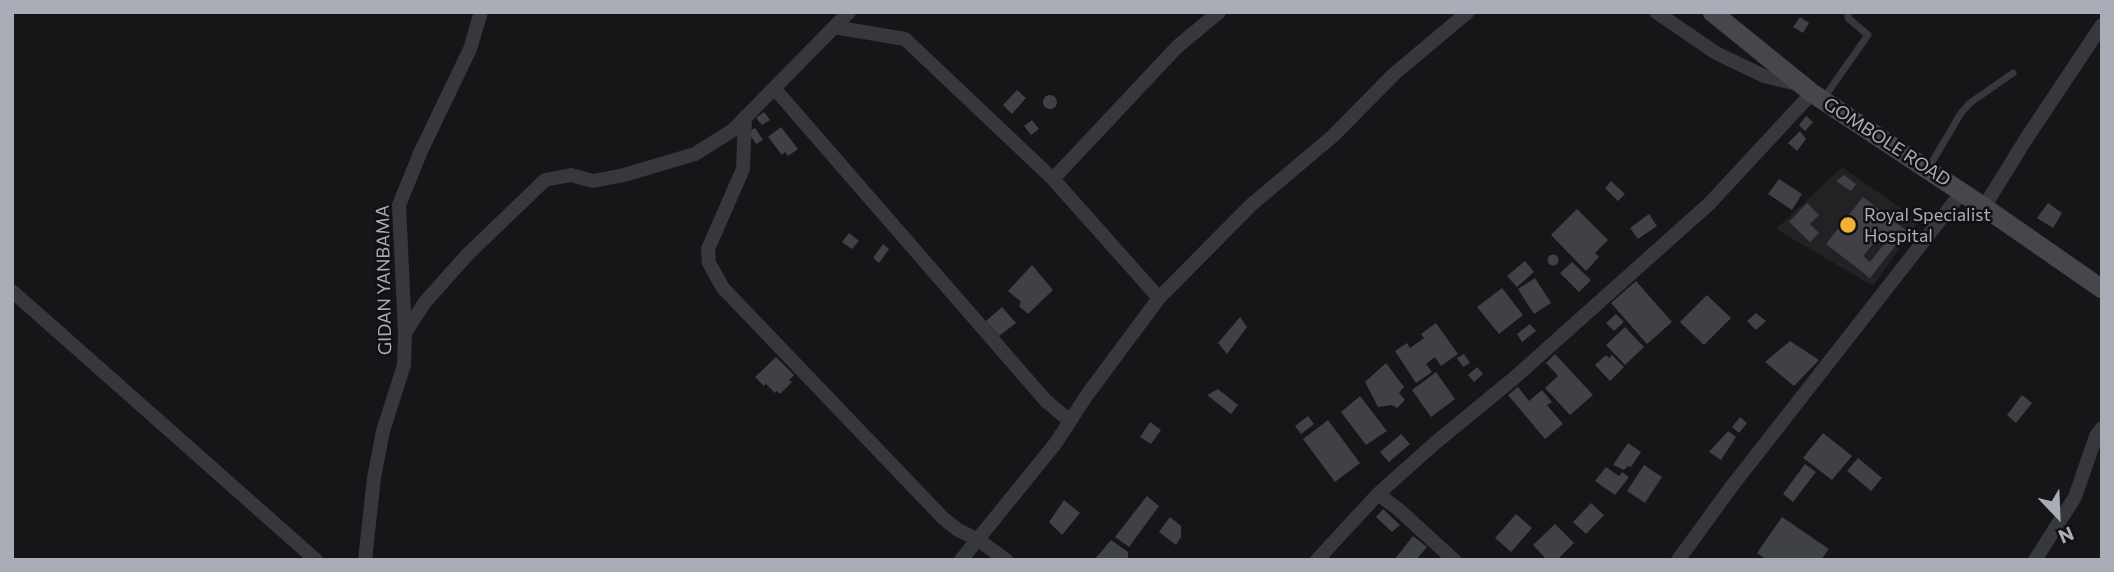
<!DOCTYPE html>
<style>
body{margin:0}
#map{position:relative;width:2114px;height:572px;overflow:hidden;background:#161618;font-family:Commissioner,sans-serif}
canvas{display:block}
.frame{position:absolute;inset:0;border:14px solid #a8adb8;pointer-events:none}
.north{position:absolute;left:2023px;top:481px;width:70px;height:70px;-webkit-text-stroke:5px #111113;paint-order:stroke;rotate:157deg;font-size:19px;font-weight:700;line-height:28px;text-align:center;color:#a8adb8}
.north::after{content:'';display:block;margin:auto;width:24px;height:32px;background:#a8adb8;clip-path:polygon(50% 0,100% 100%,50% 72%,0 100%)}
</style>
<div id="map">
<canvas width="2114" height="572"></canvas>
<div class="frame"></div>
<div class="north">N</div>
</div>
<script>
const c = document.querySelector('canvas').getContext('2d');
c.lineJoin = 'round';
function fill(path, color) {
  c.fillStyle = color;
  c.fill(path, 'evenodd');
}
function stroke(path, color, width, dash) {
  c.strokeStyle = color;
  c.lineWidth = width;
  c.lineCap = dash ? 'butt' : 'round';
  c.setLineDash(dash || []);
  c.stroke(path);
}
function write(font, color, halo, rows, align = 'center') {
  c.font = font + ' Commissioner,sans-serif';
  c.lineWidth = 5;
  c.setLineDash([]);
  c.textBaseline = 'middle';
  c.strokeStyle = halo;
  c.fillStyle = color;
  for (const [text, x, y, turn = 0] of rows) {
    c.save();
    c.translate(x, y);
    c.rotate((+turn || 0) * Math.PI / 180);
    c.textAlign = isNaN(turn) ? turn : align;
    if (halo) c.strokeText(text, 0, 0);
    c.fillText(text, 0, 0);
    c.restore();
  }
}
const built = new Path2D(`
 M1842 167 1919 221 1873 286 1776 229Z`);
const building = new Path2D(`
 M1800 17 1809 23 1803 33 1793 27Z
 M1017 90 1026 98 1012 114 1003 105Z
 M1043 102a7 7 0 1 1 14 0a7 7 0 1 1-14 0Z
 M764 112 770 120 762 125 756 118Z
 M1806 116 1813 122 1805 131 1799 125Z
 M1032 120 1039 129 1031 135 1024 126Z
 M781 127 798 149 788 156 785 152 782 155 768 137Z
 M755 128 763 140 756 144 748 132Z
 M1800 131 1806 139 1797 151 1788 143Z
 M1844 175 1856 184 1851 191 1836 181Z
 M1779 179 1802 194 1792 210 1768 194Z
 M1611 181 1625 194 1618 201 1605 188Z
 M1863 197 1907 231 1870 278 1826 244ZM1878 238 1885 243 1870 262 1863 256Z
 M1807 203 1819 215 1810 224 1819 233 1810 242 1789 222Z
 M2048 203 2062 213 2053 228 2037 218Z
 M1577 209 1608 240 1595 253 1599 257 1586 271 1551 235Z
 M1649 214 1657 226 1638 239 1630 228Z
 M849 233 859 241 852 249 842 242Z
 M883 244 889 249 879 263 873 258Z
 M1547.5 260a5.5 5.5 0 1 1 11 0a5.5 5.5 0 1 1-11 0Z
 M1525 261 1534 272 1517 287 1507 276Z
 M1572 262 1591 280 1579 292 1560 273Z
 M1032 265 1053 290 1028 314 1019 306 1021 302 1008 291Z
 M1535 278 1551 303 1534 314 1518 289Z
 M1636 281 1672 322 1647 344 1611 303Z
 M1502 288 1523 315 1499 334 1477 307Z
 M1707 295 1731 318 1704 345 1680 322Z
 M1002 307 1016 323 999 336 986 321Z
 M1756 313 1766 321 1756 330 1747 321Z
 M1616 314 1624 322 1614 331 1606 323Z
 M1240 317 1247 327 1227 354 1218 343Z
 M1436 323 1458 354 1441 366 1435 357 1426 364 1432 372 1416 383 1395 351 1407 343 1410 348 1424 338 1421 334Z
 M1530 324 1536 331 1522 342 1517 334Z
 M1625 327 1644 347 1625 365 1606 345Z
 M1790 341 1819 360 1794 386 1765 362Z
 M1464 354 1470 363 1463 367 1457 358Z
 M1555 354 1593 395 1570 415 1545 388 1558 376 1546 363Z
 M1606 355 1609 358 1612 355 1624 367 1610 381 1595 365Z
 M776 357 794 375 789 380 792 382 780 394 777 391 775 393 766 384 764 386 755 377Z
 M1386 363 1404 387 1399 393 1405 400 1397 408 1392 405 1378 407 1365 382Z
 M1477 367 1483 374 1474 382 1468 375Z
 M1436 372 1455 399 1431 417 1412 390Z
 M1518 387 1529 401 1542 390 1552 402 1547 405 1563 424 1545 439 1508 395Z
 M1218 389 1238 405 1231 414 1207 395Z
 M2022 395 2032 403 2016 423 2007 415Z
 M1360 396 1387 431 1366 445 1341 412Z
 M1308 416 1314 424 1301 434 1295 426Z
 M1740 417 1747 423 1739 433 1732 427Z
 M1328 420 1360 463 1335 482 1303 439Z
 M1150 422 1161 430 1151 444 1140 437Z
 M1728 431 1736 437 1721 460 1709 452Z
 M1823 433 1852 456 1832 480 1803 458Z
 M1401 434 1410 444 1389 462 1380 452Z
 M1628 443 1641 452 1631 467 1628 466 1624 470 1613 465Z
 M1858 458 1882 478 1871 491 1847 471Z
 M1805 464 1816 472 1793 502 1783 494Z
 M1644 465 1662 477 1645 503 1627 491Z
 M1606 467 1619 476 1622 472 1629 477 1615 495 1595 481Z
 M1147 496 1159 506 1129 547 1115 537Z
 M1064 500 1080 513 1062 535 1049 522Z
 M1591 503 1604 515 1586 534 1573 522Z
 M1383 509 1400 525 1392 532 1376 517Z
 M1516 514 1532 528 1511 552 1495 538Z
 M1170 517 1181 526V537L1176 545 1159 532Z
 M1782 517 1829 549 1821 560H1767L1757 553Z
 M1555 524 1574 543 1557 560H1547L1533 545Z
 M1413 536 1427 547 1416 560H1394Z
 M1111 540 1128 552V560H1094Z`);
const lane = new Path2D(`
 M1823 99 1868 35 1848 18V12
 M1928 169 1961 113 1970 103 2013 73`);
const street = new Path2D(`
 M1656 12 1716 53 1764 76 1797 84
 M834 27 905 39 1053 179 1159 298
 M774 88 1046 401 1070 421
 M745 117 743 169 708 249 709 263 723 288 943 518 958 530 977 539 1006 560
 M1053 179 1177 47 1219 12
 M1984 207 2026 139 2102 25
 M12 291 316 560
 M405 333 425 302 468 254 545 180 571 175 593 181 624 175 695 154 733 130 849 12
 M1378 494 1398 509 1454 560
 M365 560 374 478 383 431 404 365 405 333 399 205 421 151 470 49 481 12
 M961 560 1055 444 1087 395 1159 298 1251 205 1333 136 1394 74 1468 12
 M1317 560 1378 494 1435 443 1513 379 1709 204 1812 93
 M1678 560 1732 486 1962 192
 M2035 560 2075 497 2096 436 2102 428`);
const secondary = new Path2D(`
 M1712 12 1812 93 1984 207 2102 289`);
const markers = [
 [1848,225,9,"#f2b134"]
];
const streetNames = [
 ["GOMBOLE ROAD",1887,142,33],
 ["GIDAN YANBAMA",384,280,-91]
];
const poiNames = [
 ["Royal Specialist",1864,215],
 ["Hospital",1864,236]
];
fill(built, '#222225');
fill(building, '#404145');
stroke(lane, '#37383d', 7);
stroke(street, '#37383d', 14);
stroke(secondary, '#45474d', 19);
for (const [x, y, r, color] of markers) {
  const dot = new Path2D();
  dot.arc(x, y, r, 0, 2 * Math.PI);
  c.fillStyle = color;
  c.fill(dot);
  stroke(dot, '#111113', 2.5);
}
write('18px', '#a8adb8', '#111113', streetNames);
write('18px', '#a8adb8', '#111113', poiNames, 'left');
</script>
